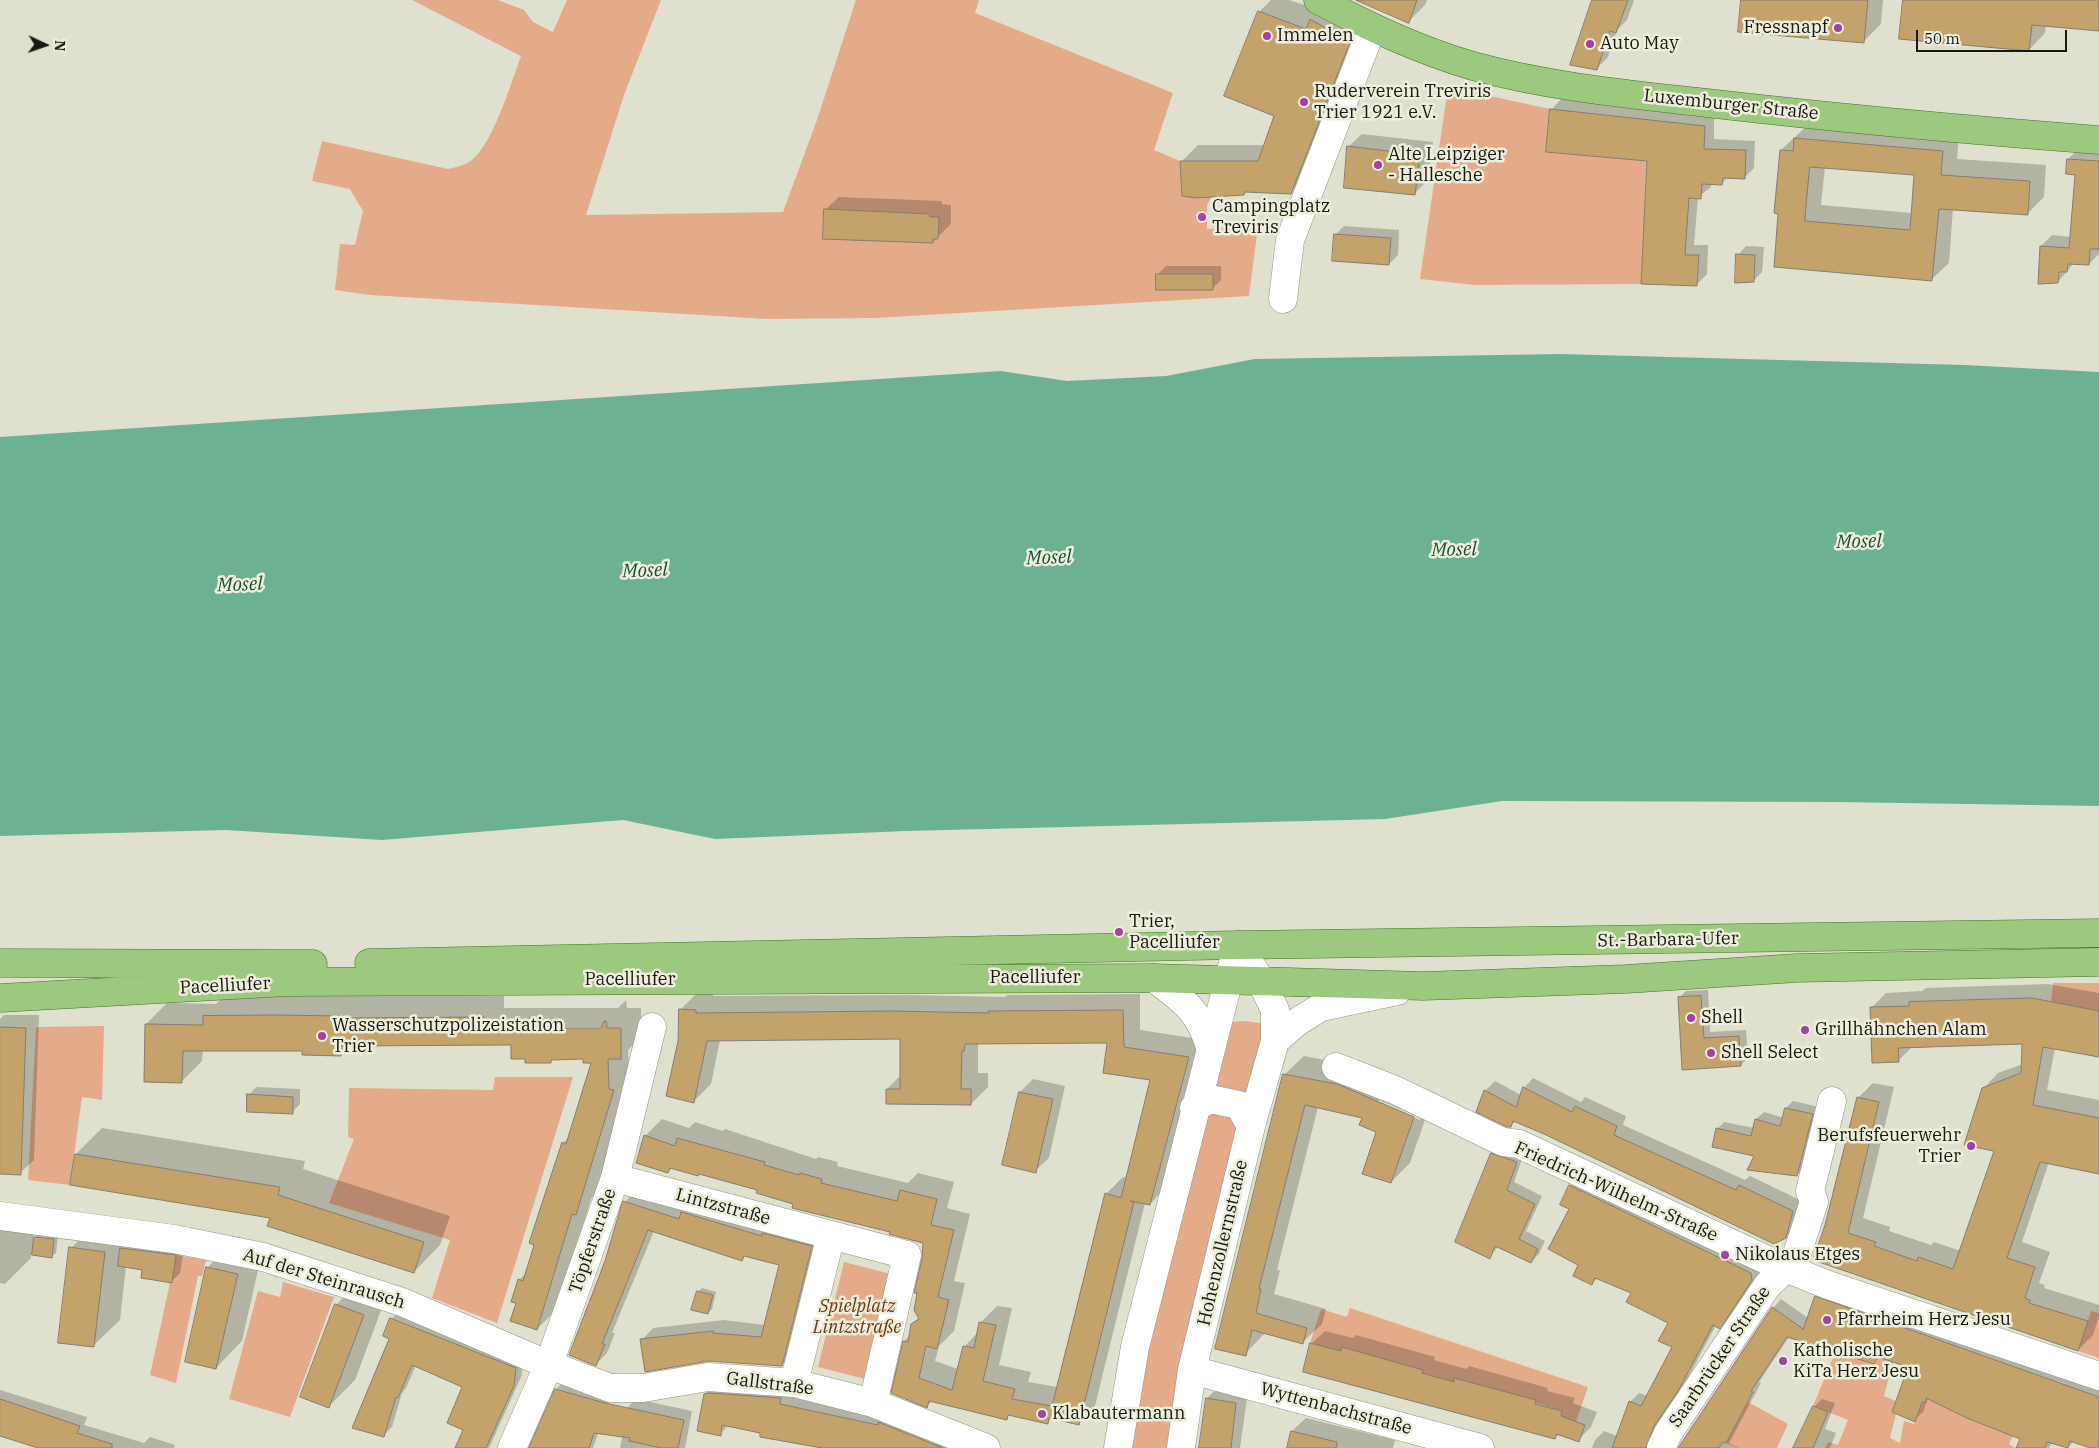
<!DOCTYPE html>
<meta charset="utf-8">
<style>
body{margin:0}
#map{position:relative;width:2099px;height:1448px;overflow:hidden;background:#e0e0ce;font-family:"IBM Plex Serif",serif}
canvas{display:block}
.north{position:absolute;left:20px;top:20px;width:50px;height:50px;-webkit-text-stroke:4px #edeedb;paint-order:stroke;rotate:93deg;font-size:14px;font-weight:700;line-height:20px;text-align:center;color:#191912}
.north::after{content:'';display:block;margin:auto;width:18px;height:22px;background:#191912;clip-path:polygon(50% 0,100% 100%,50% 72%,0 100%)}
.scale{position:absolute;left:1916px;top:30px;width:151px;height:22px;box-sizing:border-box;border:2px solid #191912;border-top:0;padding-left:6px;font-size:15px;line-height:18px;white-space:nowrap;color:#191912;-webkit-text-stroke:4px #edeedb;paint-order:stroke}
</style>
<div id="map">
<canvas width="2099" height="1448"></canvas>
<div class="north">N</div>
<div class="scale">50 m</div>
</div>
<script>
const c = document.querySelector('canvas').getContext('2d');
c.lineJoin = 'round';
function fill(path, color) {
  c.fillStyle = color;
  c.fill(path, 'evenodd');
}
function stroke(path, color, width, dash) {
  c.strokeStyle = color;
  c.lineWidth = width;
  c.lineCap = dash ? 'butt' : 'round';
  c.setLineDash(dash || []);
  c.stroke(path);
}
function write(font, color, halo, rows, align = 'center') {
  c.font = font + ' "IBM Plex Serif",serif';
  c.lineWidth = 5;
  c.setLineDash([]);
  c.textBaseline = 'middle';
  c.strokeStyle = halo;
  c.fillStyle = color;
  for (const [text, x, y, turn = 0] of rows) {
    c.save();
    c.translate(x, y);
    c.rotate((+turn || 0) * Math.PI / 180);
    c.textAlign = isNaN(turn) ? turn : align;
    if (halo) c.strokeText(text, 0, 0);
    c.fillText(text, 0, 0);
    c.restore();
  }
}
const green = new Path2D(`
 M412 0H498L524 10 533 22 553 32 567 0H661L624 95 586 215 783 212 817 120 856 0H979L975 13 1173 93 1154 150 1180 161 1182 196 1211 197 1207 206V229L1258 227 1249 296 875 318 768 319 370 295 335 290 340 244 355 245 363 211 350 189 312 181 322 141 448 169C456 167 467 165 473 159 494 141 511 83 521 56Z
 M1448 87 1550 109 1547 152 1647 161 1641 284 1474 285 1420 279Z
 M2053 983H2099V1011L2051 1002Z
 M1246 1021 1265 1024 1248 1106C1237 1090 1228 1088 1209 1088L1228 1022Z
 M104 1026 102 1100 82 1097 70 1185 28 1180 36 1027Z
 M495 1077H573L497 1323 432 1298 450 1240 329 1203 354 1139 348 1137 349 1088 493 1090Z
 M1218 1111 1227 1113 1238 1124 1170 1448H1129L1142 1359 1199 1123 1209 1114Z
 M176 1255 206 1260 202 1276H198L176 1383 150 1375Z
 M844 1262 895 1275 869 1380 818 1367Z
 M283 1282 334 1297 290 1417 229 1399 258 1291 280 1297Z
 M1350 1308 1588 1387 1570 1439 1556 1435 1562 1411 1455 1378 1454 1382 1422 1373 1423 1370 1342 1348 1341 1351 1310 1343 1321 1309 1347 1317Z
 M2091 1311 2099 1313V1358L2078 1351Z
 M1857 1349 1867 1362 1874 1364 1878 1357 1893 1362 1884 1396 1896 1401 1892 1412 1896 1414 1890 1438 1900 1443 1904 1421 1914 1424 1934 1376 1947 1383 1940 1405 1979 1423 2013 1436 2009 1444 2015 1448H1825L1828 1442 1838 1445 1848 1420 1813 1406 1835 1353 1853 1358Z
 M1748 1402 1788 1424 1777 1448H1738L1726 1443Z`);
const water = new Path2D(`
 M1560 354 1964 365 2099 372V806L1836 802 1502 801 1385 819 906 831 715 839 623 820 382 840 226 830 0 836V437L1001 371 1067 381 1166 376 1255 359Z`);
const shadow = new Path2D(`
 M1271 0H1289L1366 25 1307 176 1290 192 1246 191 1243 194 1182 161 1198 145H1265L1276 115 1259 12Z
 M1356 0H1427L1425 5 1409 21Z
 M1594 0H1634L1627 20 1617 30 1608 57 1596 69Z
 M1742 0H1883L1881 24 1863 42Z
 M1904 0H2099V29L2046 25 2045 33 2029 50Z
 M1561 99 1714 117V139L1755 141 1754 168 1744 178 1728 177 1722 183H1711V187L1698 197 1694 245H1708L1707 274 1697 284 1642 283 1648 160 1551 110Z
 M1811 122 1959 134 1957 159 2046 165 2044 197 2027 214 1953 208 1949 263 1932 279 1780 212 1781 150ZM1825 166 1915 174 1912 213 1821 205Z
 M1362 134 1433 142 1428 180 1415 193 1348 147Z
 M2079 148 2099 150V254L2089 264 2074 263 2058 282 2041 246 2052 235 2071 237 2076 174 2068 159Z
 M839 197 942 201V204L951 205V224L933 242 825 210Z
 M1344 226 1399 230 1398 255 1389 264 1335 235Z
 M1746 246 1764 247 1762 272 1753 281 1738 255Z
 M1166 266H1221V280L1212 289 1158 274Z
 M2048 984 2099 993V1056L2055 1048 2047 1090 2099 1100V1172L2049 1162 2022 1242 2050 1252 2039 1283 2045 1285 2044 1288 2099 1305V1316L2093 1335 2078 1350 1826 1225 1858 1098 1873 1083 1894 1087 1863 1218 1890 1227 1889 1231 1931 1245 1934 1242 1961 1251 1995 1150 1983 1089 1998 1073 2023 1064 2024 1042 1913 1046 1898 1061 1871 1008 1886 993 1922 991 1926 988Z
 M1708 990 1710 1032 1746 1030 1748 1058 1741 1065 1683 1069 1679 998 1686 991Z
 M697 993H713V996L909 995 1005 997 1007 995 1140 994V1030L1205 1040 1166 1187 1150 1204 1145 1203 1095 1406 1078 1423 1053 1417 1048 1422 1010 1414 1006 1418 933 1400 927 1406 904 1341 910 1336 912 1325 919 1317 924 1242 794 1203 759 1190 673 1167 668 1172 645 1136 662 1119 689 1128 695 1122 723 1131 725 1129 816 1159 818 1157 838 1162 837 1166 908 1183 918 1173 954 1182 947 1208 970 1214 954 1281 965 1283 954 1331 939 1346 935 1361 958 1369 965 1346 978 1332 980 1323 997 1306 1012 1308 999 1365 1031 1372 1028 1382 1058 1387 1106 1194 1123 1177 1127 1178 1152 1079 1108 1041 978 1042V1073H988V1087L971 1104 887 1089 901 1075V1038L720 1040 711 1084 694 1101 680 1041V1010Z
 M225 995 504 996V1008H618L626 1000 627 1008H641V1037L628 1050 629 1068 634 1070 596 1193 591 1199 558 1308 537 1329 518 1302 519 1280 527 1272 563 1143 569 1137 592 1062 584 1058H554L550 1062 526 1058 512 1043 351 1045 340 1055 303 1049 203 1050 202 1061 181 1082 146 1024 167 1003 216 1004ZM532 1027H608V1030L532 1029Z
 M4 1015H39L34 1160 20 1173H0V1019Z
 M1304 1056 1357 1066 1433 1097 1410 1163 1391 1182 1378 1132 1363 1117 1318 1107 1277 1270H1280L1274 1294 1326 1309 1322 1324 1302 1343 1265 1333 1245 1354 1284 1075ZM1379 1100 1421 1118 1420 1120 1379 1103Z
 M1533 1078 1581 1102 1585 1097 1626 1116 1623 1125 1745 1180 1750 1176 1802 1201 1795 1227 1785 1237 1516 1121 1510 1126 1485 1091 1495 1081 1521 1095 1524 1088Z
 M1033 1079 1065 1086 1049 1158 1035 1171 1003 1164 1020 1092Z
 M256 1087 300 1089V1104L292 1112 249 1095Z
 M1793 1101 1819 1107 1804 1168 1797 1175 1756 1155 1717 1129 1724 1122 1754 1128 1756 1119 1764 1112 1784 1118 1786 1108Z
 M102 1128 305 1161 303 1169 450 1216 440 1245 414 1272 272 1217 76 1154Z
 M1500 1146 1524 1154 1514 1182 1542 1196 1526 1231 1545 1241 1539 1254 1531 1262 1499 1246 1489 1257 1492 1154Z
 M1580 1176 1761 1270 1729 1318 1719 1327 1716 1325 1687 1380 1663 1416 1650 1448H1592L1595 1440 1604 1431 1617 1436 1630 1402 1639 1393 1648 1396 1674 1347 1670 1322 1632 1293 1597 1278 1592 1283 1579 1264 1571 1208 1561 1204 1570 1186Z
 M636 1190 823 1235 793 1354 782 1365 709 1360 642 1340 653 1328 724 1320 765 1325 780 1264 746 1255 742 1260 654 1231 612 1333H615L607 1353 596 1364 606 1261 625 1202Z
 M0 1222 34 1226 33 1240 39 1233 58 1236 56 1253 52 1256 31 1254V1258L5 1284 0 1283Z
 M97 1222 184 1247 180 1273 171 1282 144 1269 126 1266 120 1320 93 1346 71 1248Z
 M234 1241 263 1248 242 1341 216 1368 207 1268Z
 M362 1279 389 1289 355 1380 329 1406 336 1305Z
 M702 1288 716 1292 712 1309 708 1313 698 1292Z
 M1824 1289 2099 1386V1447L2094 1448 2074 1441 2067 1448 2052 1442 2049 1448H2018L2021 1438 1928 1398 1923 1412 1914 1420 1909 1366 1880 1356 1874 1363 1789 1337 1759 1382 1761 1383 1729 1443 1739 1448H1679L1773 1308 1781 1299 1808 1318 1816 1297Z
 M400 1311 524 1360 521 1377 489 1448H456L464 1430 463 1387 416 1365 406 1388 402 1393 392 1427 384 1435 391 1319Z
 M1325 1331 1353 1338 1356 1335 1435 1357 1434 1360 1466 1369 1469 1366 1548 1388 1547 1391 1575 1398 1573 1403 1597 1412 1591 1427 1578 1440 1559 1433 1554 1438 1311 1344Z
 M563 1382 611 1396 593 1448H530L556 1389Z
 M714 1385 789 1390 886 1416 975 1448H826L729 1425 720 1434 705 1394Z
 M1219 1387 1248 1392 1240 1448H1201L1207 1398Z
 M0 1390 87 1417 84 1425 144 1443 150 1437 175 1445 174 1448H42L0 1435Z
 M636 1399 692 1411 685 1448H620L628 1407Z
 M1822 1399 1835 1403 1825 1429 1836 1433 1830 1448H1794L1814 1407Z
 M1306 1418 1395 1440 1393 1448H1288L1292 1431Z`);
const building = new Path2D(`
 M1356 0H1417L1409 23Z
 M1592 0H1628L1616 33 1610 31 1597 70 1570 65Z
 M1741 0H1868L1864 43 1738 32Z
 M1903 0H2099V31L2032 25 2029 51 1899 39Z
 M1258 11 1306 29 1310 19 1350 42 1291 194 1245 192 1244 195 1196 198 1182 196 1180 161H1258L1274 116 1224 96Z
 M1550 109 1705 126 1704 149 1746 150 1745 179 1723 178 1722 185 1702 184 1701 199 1689 198 1685 255H1699L1697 286 1641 284 1647 161 1546 152Z
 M1794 138 1943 151 1941 175 2030 181 2028 215 1939 209 1932 281 1774 267 1778 214 1774 213 1780 150 1793 151ZM1810 167 1914 175 1910 230 1805 221Z
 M1347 146 1420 155 1415 195 1344 188Z
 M2067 159 2099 161V249H2090L2089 265 2068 264 2067 272H2059L2058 283 2038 284 2040 246 2069 248 2075 175 2066 174Z
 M824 209 930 214V217H939L938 239H933V243L823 239Z
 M1334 234 1391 238 1389 265 1332 261Z
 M1736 254 1755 255 1754 282 1735 283Z
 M1156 274H1213V290H1156Z
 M1701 996 1704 1038 1739 1036 1741 1066 1682 1070 1678 997Z
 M2032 998 2099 1011V1057L2043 1047 2033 1105 2099 1118V1174L2040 1162 2007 1258 2035 1267 2025 1298 2030 1300 2029 1303 2088 1321 2078 1351 1813 1260 1825 1225 1857 1097 1879 1102 1848 1233 1876 1242 1874 1246 1917 1261 1918 1257 1953 1269 1994 1151 1964 1145 1982 1088 2021 1073 2022 1044 1898 1048 1899 1062 1872 1063 1870 1007 1909 1006V1002Z
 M679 1009 696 1010V1013L892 1011 989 1013 988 1011 1123 1010 1124 1047 1189 1057 1150 1205 1130 1201 1134 1202 1079 1425 1049 1418 1048 1424 1008 1415 1007 1420 929 1401 927 1408 891 1393 903 1341 908 1342 911 1324 919 1319 914 1310 917 1293H914L922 1258 923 1243 889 1234 890 1232 792 1208 793 1204 756 1193 757 1190 699 1174 698 1176 670 1168 668 1173 636 1163 644 1135 675 1146 677 1138 765 1162 764 1165 799 1175 800 1173 822 1179 821 1183 897 1201 900 1190 937 1199 931 1225 954 1230 938 1297 949 1300 937 1349 926 1346 919 1378 952 1390 963 1346 974 1348 979 1322 996 1325 983 1381 1015 1389 1012 1399 1052 1406 1105 1193 1121 1198 1150 1080 1103 1073 1107 1043 965 1044 964 1051H962L961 1089H971V1105L886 1104V1089H900V1039L707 1041 694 1103 666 1096 678 1041Z
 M275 1015 342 1016V1018L484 1017V1028H601L604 1021H606L607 1028H621V1059H608L609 1089 614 1090 576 1215 572 1214 537 1330 510 1321 516 1303 511 1302 518 1279 523 1281 534 1245 529 1243 562 1142 566 1144 591 1063H583V1059L551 1060V1063H525V1059H511V1045L341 1046V1056L302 1055V1051H183L182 1083 144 1082 145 1024 203 1025V1016Z
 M0 1027 26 1028 21 1175 0 1174Z
 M1283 1074 1337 1084 1414 1117 1391 1183 1362 1174 1376 1132 1359 1125 1362 1118 1305 1105 1259 1289H1261L1256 1313 1307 1328 1303 1344 1252 1330 1246 1356 1215 1349Z
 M1523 1087 1572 1112 1575 1106 1617 1126 1614 1135 1736 1190 1739 1185 1793 1211 1786 1238 1774 1244 1544 1134 1513 1121 1511 1127H1507L1476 1112 1484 1090 1516 1107Z
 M1019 1092 1053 1099 1036 1173 1002 1165Z
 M247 1094 293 1097V1114L247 1112Z
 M1785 1108 1813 1114 1797 1176 1747 1170 1754 1156 1712 1147 1716 1128 1751 1136 1755 1119 1780 1126Z
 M1491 1153 1517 1162 1507 1190 1535 1204 1519 1239 1538 1249 1531 1263 1495 1246 1490 1259 1455 1242Z
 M75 1154 280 1187 278 1195 424 1242 414 1273 267 1226 270 1218 70 1185Z
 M1569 1185 1751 1273 1752 1280 1720 1329 1713 1325 1678 1391 1654 1426 1646 1448H1612L1629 1401 1641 1406 1672 1347 1658 1341 1668 1323 1626 1302 1631 1293 1595 1278 1592 1285 1573 1276 1578 1265 1548 1249 1569 1209 1560 1205Z
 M623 1201 679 1219 681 1212 762 1236V1233L812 1246 782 1366 709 1361 645 1372 640 1339 713 1331V1333L761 1337 779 1265 744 1256 742 1261 648 1230 602 1344H605L596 1366 569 1355 605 1261Z
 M34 1237 54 1239 52 1258 32 1255Z
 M69 1247 105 1252 94 1347 58 1343Z
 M120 1248 176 1255 172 1283 141 1278 142 1270 118 1266Z
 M206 1267 238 1274 216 1369 185 1362Z
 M697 1291 713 1295 708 1314 691 1310Z
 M1815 1296 2099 1397V1448H2090L2070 1441 2068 1448 2047 1442 2045 1448H2016L2020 1439 1967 1418 1926 1398 1925 1403 1922 1402 1915 1422 1892 1412 1908 1367 1878 1357 1874 1364 1787 1337 1751 1391 1753 1392 1726 1443 1723 1442 1719 1448H1678L1772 1307 1803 1329Z
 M335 1304 364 1315 329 1408 300 1397Z
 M390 1318 516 1368 514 1386 486 1448H455L463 1430 447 1423 462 1387 412 1365 398 1398 396 1397 384 1437 352 1428 389 1339 383 1336Z
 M1310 1343 1341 1351 1342 1347 1423 1370 1422 1373 1454 1382V1378L1536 1400 1535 1404 1562 1411 1561 1416 1585 1425 1579 1442 1557 1434 1555 1439 1303 1372Z
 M555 1389 605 1403 684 1420 678 1448H662L629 1441 630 1438 594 1433 589 1448H529Z
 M709 1393 781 1398 780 1404 878 1425V1422L943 1448H822L760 1437V1433L722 1425 721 1436 697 1431 704 1394Z
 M1206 1398 1236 1403 1231 1448H1199Z
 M0 1399 80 1426 77 1433 112 1444V1448H38L0 1436Z
 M1813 1406 1828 1412 1813 1448H1793Z
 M1291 1431 1337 1442 1336 1448H1287Z`);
const minor = new Path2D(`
 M1283 299 1290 240 1372 28
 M1154 978C1184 1001 1199 1010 1210 1047
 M1275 1041 1297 1022 1321 1007 1397 991
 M1336 1067 1395 1090 1503 1142 1519 1144 1771 1262 1828 1285 2099 1376
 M1194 1108 1210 1099 1239 1105 1251 1126
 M615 1178 831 1235
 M0 1216 174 1239 263 1257 402 1302 542 1362 610 1388H643L708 1377 794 1383 873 1403 986 1448
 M1192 1370 1480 1448
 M794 1383 831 1235 907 1255 873 1403
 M512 1448 549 1364 615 1178 652 1027
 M1118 1448 1135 1347 1234 959
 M1181 1448 1192 1370 1251 1126 1275 1041V1010L1261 981 1238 945
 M1661 1448 1668 1433 1767 1286 1796 1257 1814 1202 1810 1191 1832 1101`);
const major = new Path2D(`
 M1318 0C1368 26 1418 50 1473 66 1550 87 1628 94 1707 103 1837 118 1968 130 2099 140
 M0 963 313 964
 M369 963 1238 945 2099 933
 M0 998 287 982 1154 978 1423 986 1626 979 1797 968 2099 962`);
const markers = [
 [1838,28,5,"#a240a6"],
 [1267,36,5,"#a240a6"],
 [1590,44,5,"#a240a6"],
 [1304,102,5,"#a240a6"],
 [1378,165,5,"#a240a6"],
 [1202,217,5,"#a240a6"],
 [1119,932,5,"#a240a6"],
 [1691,1018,5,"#a240a6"],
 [1805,1030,5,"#a240a6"],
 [322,1036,5,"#a240a6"],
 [1711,1053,5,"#a240a6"],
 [1971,1146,5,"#a240a6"],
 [1725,1255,5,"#a240a6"],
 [1827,1320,5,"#a240a6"],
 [1783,1361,5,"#a240a6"],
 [1042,1414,5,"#a240a6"]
];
const poiNames = [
 ["Fressnapf",1828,28,"right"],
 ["Immelen",1277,36],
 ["Auto May",1600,44],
 ["Ruderverein Treviris",1314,92],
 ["Trier 1921 e.V.",1314,113],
 ["Alte Leipziger",1388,155],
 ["- Hallesche",1388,176],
 ["Campingplatz",1212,207],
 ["Treviris",1212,228],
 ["Trier,",1129,922],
 ["Pacelliufer",1129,943],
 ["Shell",1701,1018],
 ["Wasserschutzpolizeistation",332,1026],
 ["Trier",332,1047],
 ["Grillhähnchen Alam",1815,1030],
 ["Shell Select",1721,1053],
 ["Berufsfeuerwehr",1961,1136,"right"],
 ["Trier",1961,1157,"right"],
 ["Nikolaus Etges",1735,1255],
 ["Pfarrheim Herz Jesu",1837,1320],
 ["Katholische",1793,1351],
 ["KiTa Herz Jesu",1793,1372],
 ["Klabautermann",1052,1414]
];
const streetNames = [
 ["Luxemburger Straße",1731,105,6],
 ["St.-Barbara-Ufer",1668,940,-1],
 ["Pacelliufer",1035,978],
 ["Pacelliufer",630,980],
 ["Pacelliufer",225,986,-3],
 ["Friedrich-Wilhelm-Straße",1616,1192,24],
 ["Lintzstraße",723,1207,15],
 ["Töpferstraße",593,1241,-71],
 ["Hohenzollernstraße",1223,1243,-77],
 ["Auf der Steinrausch",324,1279,17],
 ["Saarbrücker Straße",1720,1357,-56],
 ["Gallstraße",770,1384,7],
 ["Wyttenbachstraße",1336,1409,15]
];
const parkNames = [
 ["Spielplatz",857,1307],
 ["Lintzstraße",857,1328]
];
const waterNames = [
 ["Mosel",1859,542,-1],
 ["Mosel",1454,550,-1],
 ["Mosel",1049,558,-2],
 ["Mosel",645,571,-2],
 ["Mosel",240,585,-2]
];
fill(green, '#e4ab8a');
fill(water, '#6db193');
fill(shadow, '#0003');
fill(building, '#c4a26b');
stroke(building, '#867d6e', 1);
stroke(minor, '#959684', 29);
stroke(major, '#437322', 29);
stroke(minor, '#fff', 28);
stroke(major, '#9cc87f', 28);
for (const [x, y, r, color] of markers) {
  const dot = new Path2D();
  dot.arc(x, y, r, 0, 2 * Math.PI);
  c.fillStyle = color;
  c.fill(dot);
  stroke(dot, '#edeedb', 2);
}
write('18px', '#191912', '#edeedb', poiNames, 'left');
write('18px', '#191912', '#edeedb', streetNames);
write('italic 18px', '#6f3814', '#edeedb', parkNames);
write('italic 19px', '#184e39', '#edeedb', waterNames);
</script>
